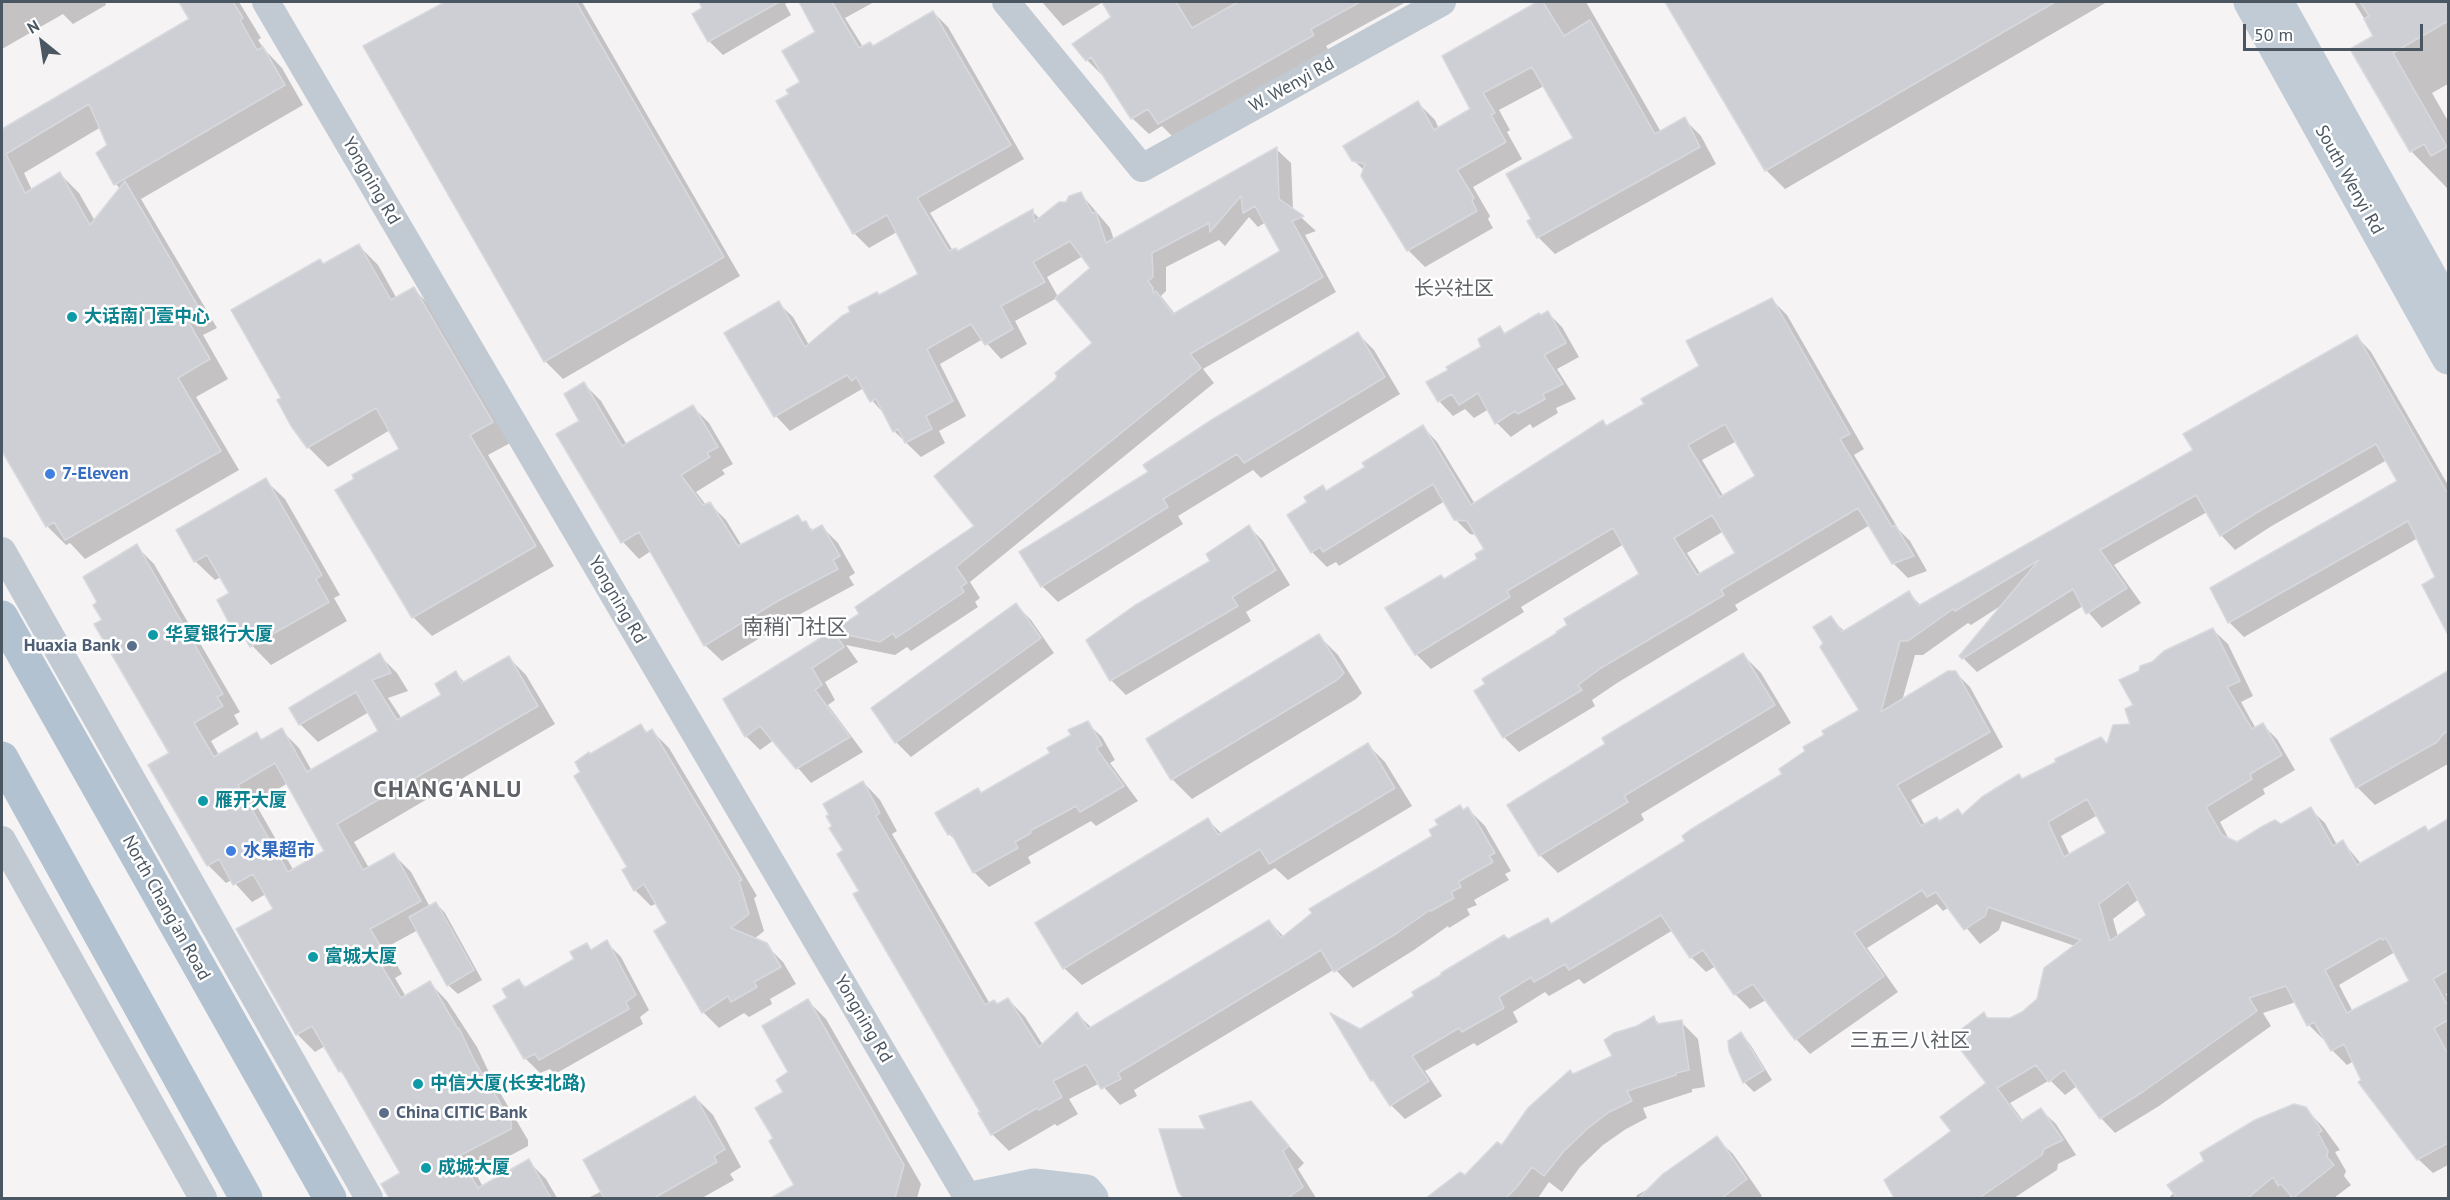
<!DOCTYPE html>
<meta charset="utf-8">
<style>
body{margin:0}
#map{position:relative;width:2450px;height:1200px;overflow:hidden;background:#f5f3f3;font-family:"PT Sans",sans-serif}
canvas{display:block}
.frame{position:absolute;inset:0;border:3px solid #4a5661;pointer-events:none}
.north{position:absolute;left:12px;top:12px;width:60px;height:60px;-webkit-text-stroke:4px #fff;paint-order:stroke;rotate:330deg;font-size:16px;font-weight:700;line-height:24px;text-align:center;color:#4a5661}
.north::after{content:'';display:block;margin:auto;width:21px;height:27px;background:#4a5661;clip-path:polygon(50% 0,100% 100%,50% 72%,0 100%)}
.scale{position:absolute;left:2243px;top:24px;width:180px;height:27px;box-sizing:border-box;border:3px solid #4a5661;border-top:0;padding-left:8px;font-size:18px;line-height:21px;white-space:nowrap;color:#4a5661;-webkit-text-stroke:4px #fff;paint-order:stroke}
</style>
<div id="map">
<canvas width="2450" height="1200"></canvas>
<div class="frame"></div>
<div class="north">N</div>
<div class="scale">50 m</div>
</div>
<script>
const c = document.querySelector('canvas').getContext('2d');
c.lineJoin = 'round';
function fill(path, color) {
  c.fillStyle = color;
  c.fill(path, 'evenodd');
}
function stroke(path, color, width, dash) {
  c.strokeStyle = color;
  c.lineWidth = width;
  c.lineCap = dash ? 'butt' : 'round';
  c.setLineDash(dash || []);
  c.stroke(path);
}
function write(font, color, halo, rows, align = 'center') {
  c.font = font + ' "PT Sans","Noto Sans SC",sans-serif';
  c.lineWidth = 5;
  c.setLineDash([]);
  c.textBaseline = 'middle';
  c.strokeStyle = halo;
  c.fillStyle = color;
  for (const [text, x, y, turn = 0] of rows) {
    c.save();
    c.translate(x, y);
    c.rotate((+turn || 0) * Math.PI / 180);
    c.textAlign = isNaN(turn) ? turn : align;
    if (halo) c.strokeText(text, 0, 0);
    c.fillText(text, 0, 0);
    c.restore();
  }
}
const shadow = new Path2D(`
 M2 2H105L106 5 73 24 63 14 2 49Z
 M180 2H239L261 38 258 40 264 49 282 68 303 105 141 199 217 328 203 335 228 379 196 397 239 470 85 559 70 543 66 545 47 526 2 449V130L191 20ZM101 127 109 145 116 184 120 189 95 221 79 193 60 174 32 190 24 173Z
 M446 2H582L740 276 563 379 545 361 365 47Z
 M700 2H789L785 4 791 15 723 55 709 41 704 9Z
 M829 2H874L845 18 863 47H873L933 12 948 27 1024 159 930 213 953 251 959 252 1032 211 1040 219 1081 194 1110 228 1114 240 1276 149 1291 163 1293 210 1316 231 1305 235 1336 292 1203 369 1214 383 970 582 980 598 975 602 978 607 911 651 907 647 895 655 846 645 858 662 825 682 835 700 828 705 863 752 811 783 774 740 760 750 746 736 725 699 861 614 976 526 1056 381 1094 343 1057 298 1015 321 1027 344 1001 359 983 339 940 364 966 416 939 431 945 443 921 457 894 431 886 416 862 389 790 431 776 416 726 333 778 303 793 317 809 345 880 297 920 275 897 232 869 248 855 234 778 102 791 95 802 83 834 7ZM1249 217 1258 227 1266 222 1282 251 1175 314 1161 296 1166 291V267L1219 240 1225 246ZM1083 256 1092 268 1058 297 1047 277Z
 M1042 2H1103L1063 26Z
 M1104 2H1406L1326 46 1329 51 1175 139 1162 126 1149 134 1132 118 1105 75 1103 76 1087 60 1113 18Z
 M1538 2H1586L1661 132 1684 119 1701 136 1716 164 1555 254 1538 237 1533 219 1575 139 1544 86 1499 110 1510 130 1507 132 1522 159 1473 187 1490 216 1488 219 1493 228 1425 267 1408 250 1363 176 1365 171 1353 160 1418 103 1435 120 1439 129 1472 110 1444 56Z
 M1667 2H2107L1785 189 1766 170Z
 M2354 2H2448V84L2432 93 2448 121V189L2411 151 2352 50 2375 36Z
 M359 246 378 265 397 299 414 289 433 309 512 442 488 455 554 566 432 636 413 617 401 449 390 430 328 467 308 447 292 425 284 398 320 260 324 265Z
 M1772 300 1787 315 1864 449 1854 455 1899 530 1910 541 1927 571 1908 578 1893 563 1870 525 1735 605 1738 610 1617 683 1592 700 1595 706 1519 752 1504 737 1476 691 1641 574 1624 544 1521 607 1524 612 1431 669 1416 654 1445 580 1479 560 1486 550 1477 535 1470 534 1455 519 1445 501 1339 566 1336 562 1327 567 1312 552 1289 515 1309 503 1323 487 1327 492 1367 467 1423 427 1437 442 1475 504 1603 422 1608 427 1646 405 1701 367ZM1737 441 1758 477 1724 497 1702 460ZM1724 531 1737 554 1701 575 1687 553Z
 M1548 313 1562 327 1579 357 1557 369 1576 399 1556 408 1558 413 1533 428 1530 424 1511 437 1497 423 1489 409 1474 418 1465 409 1453 416 1439 401 1428 383 1483 347 1500 328 1506 334Z
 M1358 334 1374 350 1400 394 1261 478 1253 470 1178 516 1183 524 1058 602 1042 586 1021 553 1150 473Z
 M2357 337 2371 352 2448 485V588L2436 576 2418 538 2244 637 2229 622 2399 482 2387 460 2270 527 2235 550 2221 535 2207 512 2114 565 2141 603 2102 628 2083 606 1977 672 1961 656 2002 605 1971 625 1968 623 1923 655H1915L1902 701 1955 672 1970 687 2003 747 1911 800 1925 825 1940 823 1958 811 1963 816 2018 775 2023 780 2108 746 2132 726 2140 672 2213 630 2228 644 2253 696 2241 702 2256 729 2263 725 2277 739 2295 770 2263 789 2265 794 2220 822 2230 841 2237 844 2281 826 2310 809 2325 823 2337 845 2343 842 2362 865 2448 821V992L2446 994 2448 998V1165L2433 1173 2418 1159 2363 1081 2354 1061 2347 1065 2332 1050 2325 1038 2323 1039 2309 1025 2296 1002 2263 1013 2271 1026 2159 1106 2115 1133 2101 1118 2077 1086 2065 1095 2050 1080 2010 1103 2024 1122 2041 1110 2056 1124 2076 1155 2058 1164 2057 1170 2014 1198H1896L1886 1181 1953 1131 1988 1083 1984 1014 1989 1019 2010 1020 2022 1013 2038 1000 2075 946 2002 921 1999 930 1980 944 1949 907 1943 911 1937 904 1867 948 1898 992 1810 1054 1796 1039 1766 1000 1750 1009 1735 994 1716 966 1706 972 1691 957 1673 930 1584 984 1579 979 1549 996 1545 992 1513 1012 1518 1022 1477 1046 1474 1043 1425 1071 1442 1096 1405 1119 1391 1105 1373 1080 1360 1031 1508 940 1547 920 1552 925 1687 842 1784 774 1861 710 1831 618 1845 632 1909 593 1921 606 2195 451ZM2098 815 2109 833 2070 855 2061 836ZM2139 899 2148 915 2118 937 2113 919ZM2395 952 2411 982 2353 1012 2339 985Z
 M584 384 601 401 627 445 693 407 709 423 733 464 722 470 725 474 696 492 706 505 710 504 726 520 742 546 797 517 814 531 822 527 838 543 855 573 849 577 854 585 793 618 722 661 705 645 651 551 639 559 623 542 558 435 581 421Z
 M265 480 285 499 340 595 334 598 347 621 271 665 233 626 231 593 221 577 215 580 195 561Z
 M1249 527 1263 541 1290 585 1246 612 1251 621 1126 695 1111 680 1213 561Z
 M136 546 154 564 240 712 234 715 239 724 211 741 219 755 256 734 263 740 281 730 299 748 312 771 380 732 369 712 318 742 300 724 379 655 397 673 408 691 388 698 402 719 443 696 456 673 465 683 509 658 526 675 555 724 354 842 369 868 394 855 411 872 430 907 436 903 445 913 482 980 458 994 448 985 418 930 387 947 402 974 395 978 406 997 430 983 447 1001 477 1047 493 1081 528 1140V1146L476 1174 483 1187 528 1161 546 1179 557 1198H391L383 1185 402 1173 348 1080 340 1071 325 1046 315 1052 297 1034 275 910 266 894 252 902 232 880 226 883 208 865 171 753 104 621ZM288 783 326 852 294 871 255 803Z
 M1016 605 1031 620 1054 653 911 757 896 742Z
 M1319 636 1338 655 1362 693 1356 699 1192 799 1172 779 1148 740Z
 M1743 655 1761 673 1791 723 1641 814 1644 820 1558 873 1540 855 1509 806 1607 745Z
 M2448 678V764L2375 805 2357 787 2437 679Z
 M1087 723 1102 737 1115 760 1110 763 1138 801 1096 826 1091 821 1028 857 1031 863 989 887 974 872 957 842 949 834 982 794 1052 754Z
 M641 726 648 733 652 731 669 748 757 896 754 898 764 931 754 939 766 945 783 962 796 984 770 999 772 1004 749 1017 744 1013 719 1028 703 1012 669 924 657 903 651 906 635 890 629 868 582 772 590 755Z
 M1368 745 1385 762 1412 806 1288 880 1275 868 1082 985 1064 968 1208 820 1222 834Z
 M863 782 880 800 897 831 892 834 990 1004 998 1005 1008 999 1025 1017 1043 1045 1077 1014 1092 1028 1269 921 1284 937 1434 836 1468 809 1485 826 1511 871 1505 874 1509 880 1474 900 1477 905 1467 909 1470 915 1449 928 1448 926 1414 950 1353 988 1335 969 1134 1090 1137 1096 1120 1105 1100 1083 1069 1099 1078 1114 1057 1126 1055 1124 1009 1151 992 1134 983 1112 861 892 845 851Z
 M606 942 621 957 649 1010 640 1017 643 1024 555 1074 550 1069 540 1073 525 1058 509 998 519 981 527 988 576 960 586 945 592 951Z
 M808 1001 826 1019 921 1184 917 1198H774L796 1186 775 1139Z
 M1653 1018 1661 1025 1681 1022 1698 1039 1705 1087 1692 1089V1092L1643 1108 1647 1118 1626 1129 1603 1145 1580 1167 1562 1192 1549 1182 1538 1198H1428L1460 1174 1466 1177 1502 1147 1573 1075 1614 1057 1637 1027Z
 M1741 1034 1750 1044 1772 1080 1754 1092 1744 1082Z
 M695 1097 713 1115 741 1167 730 1174 734 1180 702 1198H588L602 1191Z
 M1250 1102 1304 1163 1298 1169 1316 1198H1185L1180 1190 1207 1131Z
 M2305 1108 2324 1128 2340 1150 2335 1152 2346 1171 2344 1176 2351 1185 2334 1198H2293L2291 1196 2288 1198H2169L2174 1192Z
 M1716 1138 1733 1154 1762 1196 1759 1198H1636L1637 1195 1654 1186Z`);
const building = new Path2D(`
 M179 2H233L243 18 240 20 257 50 263 47 285 85 114 185 96 153 107 145 89 104 6 154 25 193 60 172 90 225 125 181 199 308 185 316 210 359 178 378 221 451 65 540 54 522 46 527 2 451V129L189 19Z
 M445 2H576L724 257 544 362 363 46Z
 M699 2H779L708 42 692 14 702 8Z
 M799 2H832L859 48 870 42 873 46 933 11 1011 145 917 198 949 251 956 248 958 251 1033 209 1034 222 1059 202H1066L1069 196 1081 192 1092 213 1096 212 1106 243 1277 147 1279 199 1304 216 1292 221 1323 277 1190 354 1201 368 956 567 967 583 961 587 964 592 896 638 893 633 880 642 834 632 844 647 812 668 822 685 815 690 850 737 796 769 760 726 745 737 723 699 859 614 855 607 974 526 934 476 1055 380 1057 376 1055 373 1092 343 1055 298 1090 268 1070 241 1033 262 1045 282 1001 306 1013 329 985 345 971 324 927 349 953 401 926 416 932 429 905 443 898 429 893 432 876 399 870 402 856 377 852 381 847 375 774 417 724 333 779 301 805 347 842 316 850 312 848 307 877 292 879 295 918 274 887 215 853 234 776 101 789 94 786 90 800 82 782 51 815 32ZM1241 196 1243 213 1255 206 1280 251 1173 314 1156 291 1153 293V288L1148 281 1153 277 1152 253 1209 223 1210 232Z
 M1102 2H1176L1192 28 1238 2H1360L1311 29 1314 35 1158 124 1148 109 1131 119 1091 57 1086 61 1072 44 1111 17Z
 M1537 2H1543L1564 36 1590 20 1655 134 1685 117 1700 147 1537 238 1527 221 1531 219 1506 174 1573 138 1532 67 1483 93 1495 113 1491 115 1506 142 1457 170 1474 198 1472 201 1477 211 1407 251 1361 176 1365 164 1352 161 1343 146 1418 101 1434 130 1470 109 1442 56Z
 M1665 2H2055L1765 171Z
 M2360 2H2448V21L2393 53 2447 147 2431 156 2424 144 2410 152 2350 49 2373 36 2364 19 2369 16Z
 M359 244 391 300 414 287 493 422 470 435 536 546 412 618 335 490 354 479 352 475 399 449 376 408 307 448 291 426 277 400 281 398 231 310 320 259 323 264Z
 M1772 298 1850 434 1840 439 1892 527 1895 525 1914 556 1892 564 1858 508 1721 590 1724 595 1601 668 1578 685 1582 690 1503 738 1474 691 1485 684 1482 679 1557 633 1556 632 1567 625 1564 619 1639 574 1613 528 1507 591 1510 597 1415 655 1385 608 1441 575 1444 579 1477 559 1475 554 1484 549 1467 521 1454 520 1433 484 1323 552 1320 547 1311 553 1287 515 1307 502 1304 497 1323 485 1326 491 1365 467 1362 463 1423 425 1471 505 1603 420 1606 426 1644 404 1641 399 1699 366 1686 341ZM1725 424 1755 476 1720 497 1688 445ZM1712 515 1735 553 1697 575 1674 538Z
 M1548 311 1566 343 1544 355 1563 384 1543 394 1545 399 1518 414 1515 411 1495 424 1478 393 1459 405 1452 394 1438 402 1426 382 1448 370 1446 367 1481 347 1478 339 1500 326 1504 334 1539 313 1541 315Z
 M1358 332 1385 377 1244 463 1237 454 1163 499 1168 507 1041 587 1019 552 1148 472 1143 465 1213 419Z
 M2357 335 2448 494V635L2422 585 2435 577 2408 521 2228 623 2210 588 2397 481 2376 444 2256 513 2220 536 2196 495 2100 550 2127 588 2086 614 2073 589 1962 659 1959 656 2039 560 1955 611 1953 609 1908 641H1900L1881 712 1948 671H1956L1990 732 1897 785 1921 826 1937 817 1939 821 1958 809 1962 815 1982 797 2019 774 2022 779 2056 762 2055 759 2101 737 2107 744 2113 725 2130 724 2125 709 2133 705 2119 680 2139 671 2140 666 2152 662 2164 651 2213 628 2240 681 2227 687 2252 729 2263 723 2282 755 2250 774 2252 779 2206 807 2222 835 2237 842 2263 826 2275 820 2281 824 2311 807 2333 846 2343 840 2357 865 2425 826 2428 831 2448 819V970L2433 979 2448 1006V1020L2434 1028 2448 1054V1143L2417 1160 2358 1082 2361 1080 2344 1044 2331 1051 2314 1022 2307 1026 2286 986 2249 998 2257 1011 2144 1091 2100 1119 2064 1070 2049 1082 2036 1065 1997 1088 2021 1121 2041 1108 2063 1140 2044 1149 2042 1155 1979 1198H1894L1884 1180 1951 1131 1940 1117 1986 1083 1951 1037 1984 1012 1987 1018H2010L2022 1012 2037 999 2044 968 2081 940 1988 907 1985 916 1964 930 1936 892 1927 897 1922 890 1854 933 1884 976 1795 1040 1753 984 1734 995 1703 950 1690 958 1661 915 1569 970 1565 964 1534 982 1531 977 1499 997 1504 1008 1462 1032 1459 1028 1412 1056 1429 1081 1390 1106 1373 1080 1371 1081 1330 1013 1360 1029 1414 996 1412 992 1441 975V973L1504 935 1508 939 1548 918 1551 924 1685 841 1682 836 1690 830 1782 774 1779 769 1805 751 1803 747 1824 735 1822 731 1859 710 1820 647 1823 643 1813 627 1831 616 1842 632 1909 591 1918 606 2193 450 2183 434ZM2087 799 2106 833 2064 857 2048 822ZM2128 882 2146 915 2110 941 2099 904ZM2381 938 2383 940 2386 938 2409 981 2347 1013 2325 970Z
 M584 382 622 446 693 405 718 447 707 453 710 457 681 475 703 505 710 502 738 546 798 515 802 522 806 521 811 531 822 525 840 556 833 560 838 569 776 602 704 646 639 532 621 543 556 434 579 421 564 394Z
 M266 478 322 575 316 579 329 602 250 647 237 624 231 627 217 600 229 593 207 555 194 562 176 530Z
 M1249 525 1276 570 1232 597 1238 606 1110 681 1086 640 1134 606 1210 561 1206 554Z
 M137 544 223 694 217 697 223 706 194 723 214 757 257 732 261 740 282 728 307 772 378 731 356 692 299 725 289 708 380 653 391 673 372 680 397 720 441 695 435 684 456 671 462 683 509 656 538 706 337 824 363 870 394 853 421 901 370 929 386 955 378 960 401 998 430 981 458 1029 459 1028 475 1062 511 1121V1129L459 1156 478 1188 529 1159 551 1198H389L381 1184 400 1173 341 1070 339 1072 312 1026 296 1035 236 929 273 909 253 874 233 885 219 859 207 866 148 765 169 753 94 624 102 620 93 605 97 602 83 577ZM275 763 324 851 288 872 238 785Z
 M1016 603 1041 638 895 743 871 708Z
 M1319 634 1344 673 1337 680 1171 780 1146 739Z
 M1743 653 1775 705 1624 796 1628 802 1539 856 1507 805 1605 744 1602 738Z
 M2448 671V731L2443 734 2437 742 2356 788 2330 739Z
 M1088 721 1102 745 1096 748 1124 786 1080 812 1076 806 1030 831 1031 833 1015 842 1018 848 973 873 951 833 948 835 935 813 978 788 981 793 1050 753 1047 748 1071 735 1068 730Z
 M641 724 646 733 652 729 742 880 739 881 749 914 731 928 767 943 781 967 754 982 757 987 731 1002 728 996 702 1013 654 931 667 923 644 884 634 891 622 870 627 867 574 776 580 772 575 762 589 752 590 754Z
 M1368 743 1395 788 1269 864 1260 849 1063 969 1035 923 1208 818 1218 835Z
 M863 781 880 813 876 816 985 1005 994 1000 997 1004 1008 998 1039 1047 1077 1012 1088 1029 1269 920 1281 938 1312 913 1309 909 1432 836 1429 830 1438 825 1435 820 1460 805 1463 810 1468 807 1495 853 1489 856 1493 862 1458 882 1461 887 1451 892 1454 898 1431 911 1430 910 1397 933 1334 972 1321 950 1118 1073 1121 1079 1101 1089 1086 1064 1053 1081 1062 1097 1039 1110 1037 1108 991 1135 978 1113 980 1112 853 894 859 891 837 854 843 850 829 828 832 826 826 816 829 815 823 804Z
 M436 902 474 970 447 986 409 917Z
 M607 940 636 995 626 1002 629 1009 539 1060 535 1054 524 1059 493 1006 507 998 502 989 519 979 524 988 574 959 570 952 587 943 591 950Z
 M808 999 904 1165 895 1198H771L794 1185 769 1141 773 1138 755 1108 783 1092 776 1080 788 1072 762 1026Z
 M1654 1016 1657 1024 1682 1020 1689 1070 1676 1073V1075L1627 1091 1632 1101 1609 1112 1587 1129 1564 1151 1544 1176 1532 1167 1517 1187 1506 1198H1426L1460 1172 1465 1175 1497 1142 1502 1145 1528 1108 1570 1070 1573 1074 1612 1056 1604 1040 1614 1033 1637 1026Z
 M1741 1032 1764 1070 1743 1083 1729 1051 1728 1041Z
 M695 1096 725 1149 714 1156 717 1162 654 1198H604L583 1160Z
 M1251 1101 1289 1146 1283 1151 1303 1187 1288 1198H1183L1178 1191 1159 1129H1205L1199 1116Z
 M2294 1104 2306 1107 2322 1131 2318 1133 2328 1151 2327 1157 2334 1165 2293 1198 2281 1184 2278 1186 2273 1177 2248 1198H2177L2167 1185 2204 1161 2200 1153 2255 1120Z
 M1717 1136 1747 1179 1722 1198H1639L1663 1174Z`);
const street = new Path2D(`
 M266 2 968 1198
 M1006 2 1142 168 1442 2
 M2 551 369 1198
 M2 840 203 1198`);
const secondary = new Path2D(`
 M2250 2 2448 358
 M2277 2 2448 308
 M972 1198 1034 1185 1086 1191 1092 1198`);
const primary = new Path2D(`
 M2 617 330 1198
 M2 758 246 1198`);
const markers = [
 [72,317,6,"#0f9aa8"],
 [50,474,6,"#3f7fe0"],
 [153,635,6,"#0f9aa8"],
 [132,646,6,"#5c6f8a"],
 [203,801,6,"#0f9aa8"],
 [231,851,6,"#3f7fe0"],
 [313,957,6,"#0f9aa8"],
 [418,1084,6,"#0f9aa8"],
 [384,1113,6,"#5c6f8a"],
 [426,1168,6,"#0f9aa8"]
];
const streetNames = [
 ["W. Wenyi Rd",1292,85,-29],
 ["South Wenyi Rd",2349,180,61],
 ["Yongning Rd",371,181,60],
 ["Yongning Rd",617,600,60],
 ["North Chang'an Road",166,908,61],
 ["Yongning Rd",863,1019,60]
];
const cultureNames = [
 ["大话南门壹中心",84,317],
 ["华夏银行大厦",165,635],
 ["雁开大厦",215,801],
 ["富城大厦",325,957],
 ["中信大厦(长安北路)",430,1084],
 ["成城大厦",438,1168]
];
const shopNames = [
 ["7-Eleven",62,474],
 ["水果超市",243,851]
];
const serviceNames = [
 ["Huaxia Bank",120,646],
 ["China CITIC Bank",396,1113,"left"]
];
const neighbourhoodNames = [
 ["长兴社区",1454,289],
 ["三五三八社区",1910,1041]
];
const quarterNames = [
 ["南稍门社区",795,628]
];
const districtNames = [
 ["CHANG'ANLU",448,790]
];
fill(shadow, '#0003');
fill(building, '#cdcfd5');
stroke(building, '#d7d9de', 1.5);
stroke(street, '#c1cad2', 28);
stroke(secondary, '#c1cbd6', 33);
stroke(primary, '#b3c2d1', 33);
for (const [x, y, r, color] of markers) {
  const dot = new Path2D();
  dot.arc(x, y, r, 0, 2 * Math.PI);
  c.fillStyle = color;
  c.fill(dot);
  stroke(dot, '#fff', 2);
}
write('18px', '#4a5661', '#fff', streetNames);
write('bold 18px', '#0d838f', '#fff', cultureNames, 'left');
write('bold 18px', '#366cbe', '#fff', shopNames, 'left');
write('bold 18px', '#4e5e75', '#fff', serviceNames, 'right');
write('20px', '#5f6368', '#fff', neighbourhoodNames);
write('21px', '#5f6368', '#fff', quarterNames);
c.letterSpacing = '1.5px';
write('bold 24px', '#5f6368', '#fff', districtNames);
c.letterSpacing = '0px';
</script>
